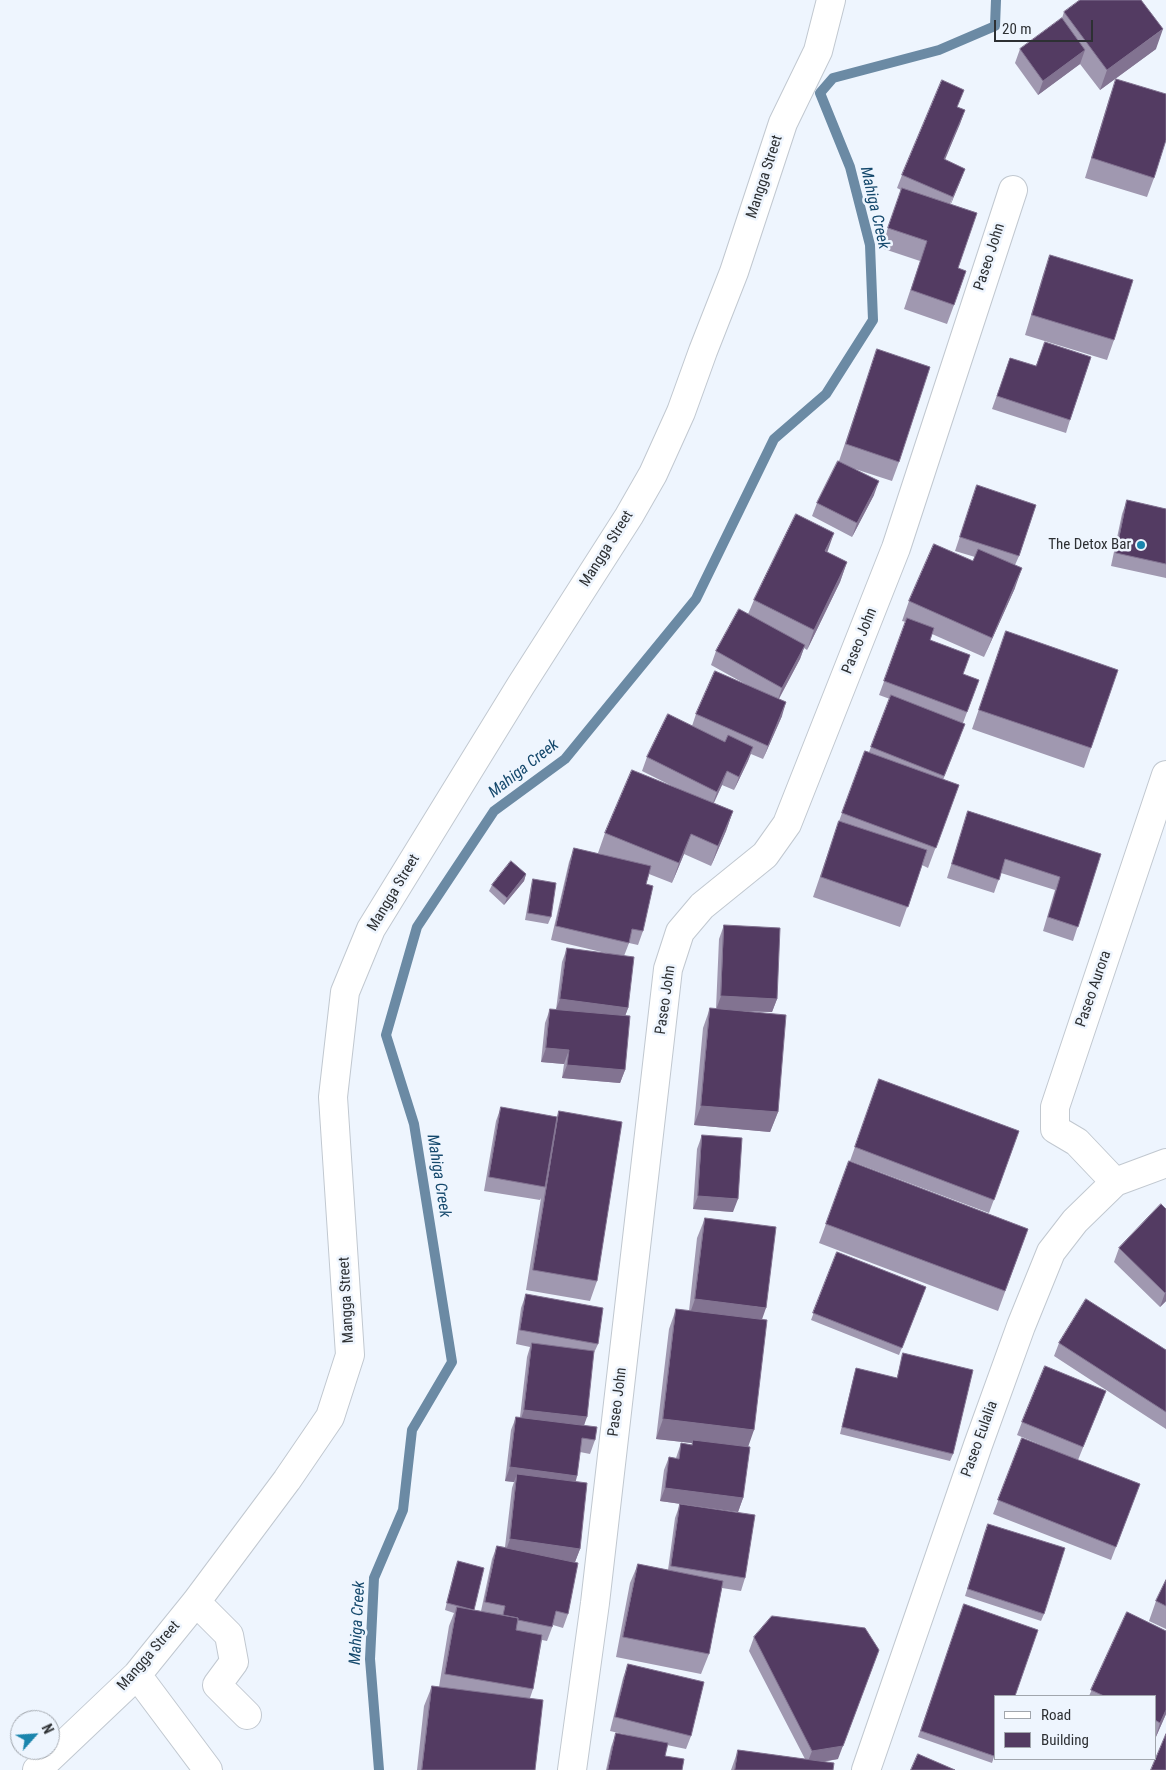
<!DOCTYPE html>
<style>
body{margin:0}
#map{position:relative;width:1166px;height:1770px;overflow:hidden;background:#eef5fe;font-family:"Roboto Condensed",sans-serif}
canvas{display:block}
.legend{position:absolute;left:994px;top:1695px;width:162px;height:65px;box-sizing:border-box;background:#eef5fe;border:1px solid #a1a6ad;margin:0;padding:6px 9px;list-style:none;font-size:15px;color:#2d3033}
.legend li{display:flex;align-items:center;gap:10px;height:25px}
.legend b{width:25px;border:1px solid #a1a6ad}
.north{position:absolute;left:10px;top:1710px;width:50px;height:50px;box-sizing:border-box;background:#eef5fe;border:1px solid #a1a6ad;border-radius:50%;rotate:64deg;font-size:14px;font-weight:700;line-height:20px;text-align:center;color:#2d3033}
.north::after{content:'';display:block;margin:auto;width:18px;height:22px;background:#1a85ad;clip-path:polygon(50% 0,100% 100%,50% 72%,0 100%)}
.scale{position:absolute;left:994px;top:20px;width:99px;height:22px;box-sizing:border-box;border:2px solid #2d3033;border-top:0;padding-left:6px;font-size:15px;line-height:18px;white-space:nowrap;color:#2d3033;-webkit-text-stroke:4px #eef5fe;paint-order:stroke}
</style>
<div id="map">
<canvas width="1166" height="1770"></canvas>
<ul class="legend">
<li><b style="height:6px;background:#fff"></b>Road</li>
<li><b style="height:14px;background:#533b62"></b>Building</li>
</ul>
<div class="north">N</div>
<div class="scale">20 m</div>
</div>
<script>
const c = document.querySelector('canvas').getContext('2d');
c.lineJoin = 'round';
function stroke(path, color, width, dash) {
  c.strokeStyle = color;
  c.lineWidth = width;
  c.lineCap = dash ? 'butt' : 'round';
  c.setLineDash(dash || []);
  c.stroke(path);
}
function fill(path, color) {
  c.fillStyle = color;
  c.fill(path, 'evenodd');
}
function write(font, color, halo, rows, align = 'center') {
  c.font = font + ' "Roboto Condensed",sans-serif';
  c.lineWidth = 5;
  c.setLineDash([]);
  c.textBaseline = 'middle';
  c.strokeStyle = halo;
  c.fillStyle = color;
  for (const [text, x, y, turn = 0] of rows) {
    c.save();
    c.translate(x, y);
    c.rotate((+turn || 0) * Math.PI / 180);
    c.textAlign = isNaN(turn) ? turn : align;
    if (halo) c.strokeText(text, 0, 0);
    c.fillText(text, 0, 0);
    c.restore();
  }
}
const stream = new Path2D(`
 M379 1770 370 1659 374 1578 403 1510 412 1430 452 1362 414 1124 386 1035 417 927 494 811 565 759 696 599 774 439 826 394 873 320 870 245 850 167 820 93 833 78 939 50 995 26 996 0`);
const minor = new Path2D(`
 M1115 1182 1077 1142 1055 1129V1107L1166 775
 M196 1602 229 1635 234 1662 217 1685 247 1715
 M137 1675 208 1770
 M37 1770 137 1675 196 1602 287 1480 330 1417 350 1355 333 1097 345 992 371 929 521 685 629 516 653 474 681 412 703 351 734 272 783 123 818 51 831 0
 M572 1770 595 1603 668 969 680 932 702 906 765 855 787 824 896 548 1013 190
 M866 1770 978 1445 1021 1326 1051 1252 1075 1221 1115 1182 1166 1163`);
const wall = new Path2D(`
 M1064 12 1156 49 1100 90 1080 64 1038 95 1015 63 1020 49 1062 18Z
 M1116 79 1154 178 1147 197 1085 178 1109 99Z
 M958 107 965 110 945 160 965 169 950 204 958 268 954 305 947 324 904 309 920 261 881 248 901 190 897 188 902 175Z
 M1050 255 1114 340 1107 360 1025 335 1043 275Z
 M1045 342 1070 420 1066 433 992 409 1010 358 1036 366Z
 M877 349 899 462 892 481 855 469 874 495 852 537 812 516 817 503 839 461Z
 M977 485 1019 556 1015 565V588L984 657 932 634 930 640 963 674 979 680 963 723 960 738 943 780 959 785 928 868 922 865 900 927 813 897 835 832 865 751 869 752 890 699 879 695 906 622 902 621 909 601 973 561 975 557 955 551Z
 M1127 500 1166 509V578L1111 566 1122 514Z
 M827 552 847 562 840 582 807 650 804 648 800 659 779 699 782 716 763 759 751 754 734 790 722 785 714 803 733 811 726 831 711 866 684 854 672 883 649 874 646 884 643 931 638 945 629 943 624 956 628 1008 625 1016V1070L620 1083 562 1078 564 1064 541 1062 545 1023 550 1009 556 1010 562 962 567 948 614 955 551 940 569 862 574 848 603 855 598 853 605 833 680 790 642 771 647 757 692 726 696 714 747 685 711 665 716 651 748 614 754 600Z
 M1006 631 1091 748 1084 768 972 729Z
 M968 811 1101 854 1073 941 1043 931 1055 890 1001 873 994 893 947 878Z
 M526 874 524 881 504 905 489 891 492 885Z
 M533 879 551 917 548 924 525 920 531 886Z
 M724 925 777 999 772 1012 738 1011 778 1112 770 1132 694 1125 703 1028 710 1008 716 1009 719 939Z
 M879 1079 1019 1131 989 1213 850 1161Z
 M501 1107 557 1117 559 1111 597 1281 590 1301 526 1290 541 1198 540 1200 484 1191 496 1121Z
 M702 1135 733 1212 693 1209 697 1149Z
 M849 1161 1028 1229 998 1311 819 1243Z
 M1166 1209V1301L1160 1307 1114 1262 1119 1248Z
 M705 1218 762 1320 748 1447 743 1498 738 1512 660 1501 664 1470 669 1457 676 1458 681 1443 691 1445 692 1443 656 1439 669 1329 676 1309 689 1311 697 1238Z
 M837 1252 926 1287 899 1355 811 1320Z
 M526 1294 598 1344 593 1355 584 1426 595 1440 590 1454 580 1452 576 1481 580 1549 575 1562 568 1614 563 1628 553 1625 547 1641 542 1640 533 1689 530 1698 535 1770H417L424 1706 432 1686 439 1687 449 1626 454 1613 445 1610 455 1568 458 1561 474 1610 481 1611 492 1559 497 1546 505 1547 512 1488 514 1482 505 1481 511 1430 516 1417H520L527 1357 530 1347 516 1344 521 1308Z
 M1059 1343 1166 1350V1429L1054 1356Z
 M903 1353 953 1454 950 1461 840 1434 854 1375 856 1368 897 1378Z
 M1106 1391 1078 1460 1140 1484 1111 1560 993 1514 1022 1438 1053 1450 1017 1435 1022 1422Z
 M680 1504 745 1578 741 1591 722 1588 709 1654 701 1674 616 1657 630 1583 638 1564 668 1570 675 1518Z
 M985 1531 1044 1614 1041 1621 965 1596Z
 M1166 1580V1629L1149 1621 1156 1601Z
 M964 1604 995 1754 992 1763 918 1737Z
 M1127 1612 1166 1631V1714L1155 1739V1696H1089Z
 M754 1637 838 1759 823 1762 833 1770H731L738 1750 805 1759 749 1651Z
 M628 1664 691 1736 686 1749 667 1745 665 1756 682 1770H606L611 1747 616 1733 632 1736 610 1731 623 1678Z`);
const shadedWall = new Path2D(`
 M1163 29 1156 49 1100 90 1107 70Z
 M1085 50 1080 64 1038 95 1043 81Z
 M965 110 960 124 939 173 944 159Z
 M965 169 960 182 948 211 953 197Z
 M879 481 874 495 852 537 857 523Z
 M834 533 827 553 825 551Z
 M847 562 840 582 807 650 814 630Z
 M1022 568 1015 588 984 657 992 638Z
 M805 645 800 659 777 702 782 688Z
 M786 702 782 716 763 759 768 746Z
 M753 747 748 761 734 790 739 777Z
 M727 771 722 785 712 806 717 792Z
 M733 811 726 831 711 866 718 846Z
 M691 834 684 854 672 883 679 863Z
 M526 874 524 881 504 905 507 898Z
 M721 996 777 999 772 1012 716 1010Z
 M560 999 628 1008 623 1022 555 1012Z
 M546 1048 569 1050 564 1064 541 1062Z
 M567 1065 625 1070 620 1083 562 1078Z
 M701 1106 778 1112 770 1132 694 1125Z
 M698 1196 738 1199 733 1212 693 1209Z
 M1166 1292V1301L1160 1307 1165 1293Z
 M695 1299 766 1308 759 1328 688 1319Z
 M524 1410 587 1417 582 1431 519 1424Z
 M663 1419 754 1430 747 1450 693 1440 692 1443 656 1439Z
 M510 1467 577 1476 573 1490 517 1474 514 1482 505 1481Z
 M665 1488 743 1498 738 1512 660 1501Z
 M510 1539 580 1549 575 1562 505 1553Z
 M879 1650 838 1759 807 1764 812 1751Z
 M1166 1710V1714L1155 1739 1160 1723Z`);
const building = new Path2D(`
 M1080 0H1141L1163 29 1107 70 1064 12Z
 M1062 18 1085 50 1043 81 1020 49Z
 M1116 79 1166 94V140L1154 178 1092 158Z
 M942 80 964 90 957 107 965 110 944 159 965 169 953 197 902 175Z
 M902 188 977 213 958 268 966 271 954 305 911 290 927 241 888 228Z
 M1050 255 1133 280 1114 340 1032 315Z
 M1045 342 1091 357 1070 420 997 396 1010 358 1036 366Z
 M877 349 930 367 899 462 846 444Z
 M838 461 879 481 857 523 817 503Z
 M977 485 1036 505 1019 556 960 537Z
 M1127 500 1166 509V564L1116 553Z
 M796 514 834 533 825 551 847 562 814 630 754 600Z
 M934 544 973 561 978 549 1022 568 992 638 909 601Z
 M739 609 805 645 782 688 716 651Z
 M907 618 934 628 930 640 970 655 963 674 979 680 967 712 884 681Z
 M1006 631 1118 670 1091 748 979 710Z
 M715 671 786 702 768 746 696 714Z
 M891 695 965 724 944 776 871 747Z
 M668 714 725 742 728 735 753 747 739 777 727 771 717 792 647 757Z
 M865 751 959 785 936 848 842 813Z
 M632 770 733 811 718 846 691 834 679 863 605 833Z
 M968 811 1101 854 1078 927 1048 917 1060 877 1005 859 999 880 952 864Z
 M839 821 927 850 908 907 821 877Z
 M574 848 651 866 646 884 653 886 643 931 632 929 629 943 556 926Z
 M511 861 526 874 507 898 492 885Z
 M533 879 556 883 551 917 528 913Z
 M724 925 780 928 777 999 721 996Z
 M567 948 634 957 628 1008 560 999Z
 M710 1008 786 1015 778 1112 701 1106Z
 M550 1009 630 1016 625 1070 567 1065 569 1050 546 1048Z
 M879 1079 1019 1131 994 1200 855 1147Z
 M501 1107 557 1117 545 1187 489 1177Z
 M559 1111 622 1122 597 1281 533 1270Z
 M702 1135 742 1138 738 1199 698 1196Z
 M849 1161 1028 1229 1005 1291 826 1224Z
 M1161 1204 1166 1209V1292L1165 1293 1119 1248Z
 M705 1218 776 1227 766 1308 695 1299Z
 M837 1252 926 1287 902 1348 813 1313Z
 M526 1294 603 1308 598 1344 520 1330Z
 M1086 1299 1166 1350V1412L1059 1343Z
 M676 1309 767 1320 754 1430 663 1419Z
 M532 1343 594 1351 587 1417 524 1410Z
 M903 1353 973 1370 953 1454 842 1427 856 1368 897 1378Z
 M1045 1366 1106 1391 1083 1447 1022 1422Z
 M516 1417 597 1427 595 1440 582 1438 577 1476 510 1467Z
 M1022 1438 1140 1484 1116 1547 998 1500Z
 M693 1440 750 1447 743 1498 665 1488 669 1457 679 1459 681 1443 692 1445Z
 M517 1474 587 1483 580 1549 510 1539Z
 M680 1504 755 1515 745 1578 671 1566Z
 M988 1524 1065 1548 1044 1614 968 1589Z
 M497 1546 578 1563 568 1614 556 1611 552 1627 518 1620V1618L503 1615 505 1606 485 1602Z
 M458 1561 484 1568 474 1610 447 1603Z
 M638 1564 723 1581 709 1654 623 1637Z
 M1166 1580V1606L1156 1601Z
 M964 1604 1038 1630 1015 1696H995V1754L994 1756 921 1731Z
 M457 1607 518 1618 516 1630 542 1635 533 1689 445 1674Z
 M1127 1612 1166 1631V1710L1160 1723 1155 1720V1696H1104L1091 1690Z
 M772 1616 865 1628 879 1650 843 1746 812 1751 754 1637Z
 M628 1664 704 1682 691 1736 615 1717Z
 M432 1686 543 1700 535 1770H422Z
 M616 1733 668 1743 665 1756 684 1759 682 1770H608Z
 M1166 1734V1770H1151Z
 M738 1750 834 1763 833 1770H735Z
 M918 1754 955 1770H911Z`);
const markers = [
 [1141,545,5,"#1a85ad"]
];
const streetNames = [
 ["Mangga Street",765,177,-72],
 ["Paseo John",990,257,-72],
 ["Mangga Street",607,549,-58],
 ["Paseo John",860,641,-68],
 ["Mangga Street",394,893,-59],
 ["Paseo Aurora",1094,989,-71],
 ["Paseo John",666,1000,-82],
 ["Mangga Street",347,1300,-93],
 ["Paseo John",618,1402,-83],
 ["Paseo Eulalia",980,1439,-70],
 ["Mangga Street",149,1656,-49]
];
const poiNames = [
 ["The Detox Bar",1131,545]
];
const waterNames = [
 ["Mahiga Creek",874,208,77],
 ["Mahiga Creek",524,769,-38],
 ["Mahiga Creek",438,1176,81],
 ["Mahiga Creek",358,1623,-87]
];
stroke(stream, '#6b8aa4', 10);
stroke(minor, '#c1c8d0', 30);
stroke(minor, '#fff', 28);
fill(wall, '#a098b0');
fill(shadedWall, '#827391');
fill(building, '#533b62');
stroke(building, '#827391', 1);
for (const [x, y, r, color] of markers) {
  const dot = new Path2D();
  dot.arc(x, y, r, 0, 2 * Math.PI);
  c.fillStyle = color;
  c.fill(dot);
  stroke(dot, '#eef5fe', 2);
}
write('15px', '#2d3033', '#eef5fe', streetNames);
write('15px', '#2d3033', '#eef5fe', poiNames, 'right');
write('italic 16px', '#14486c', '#eef5fe', waterNames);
</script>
